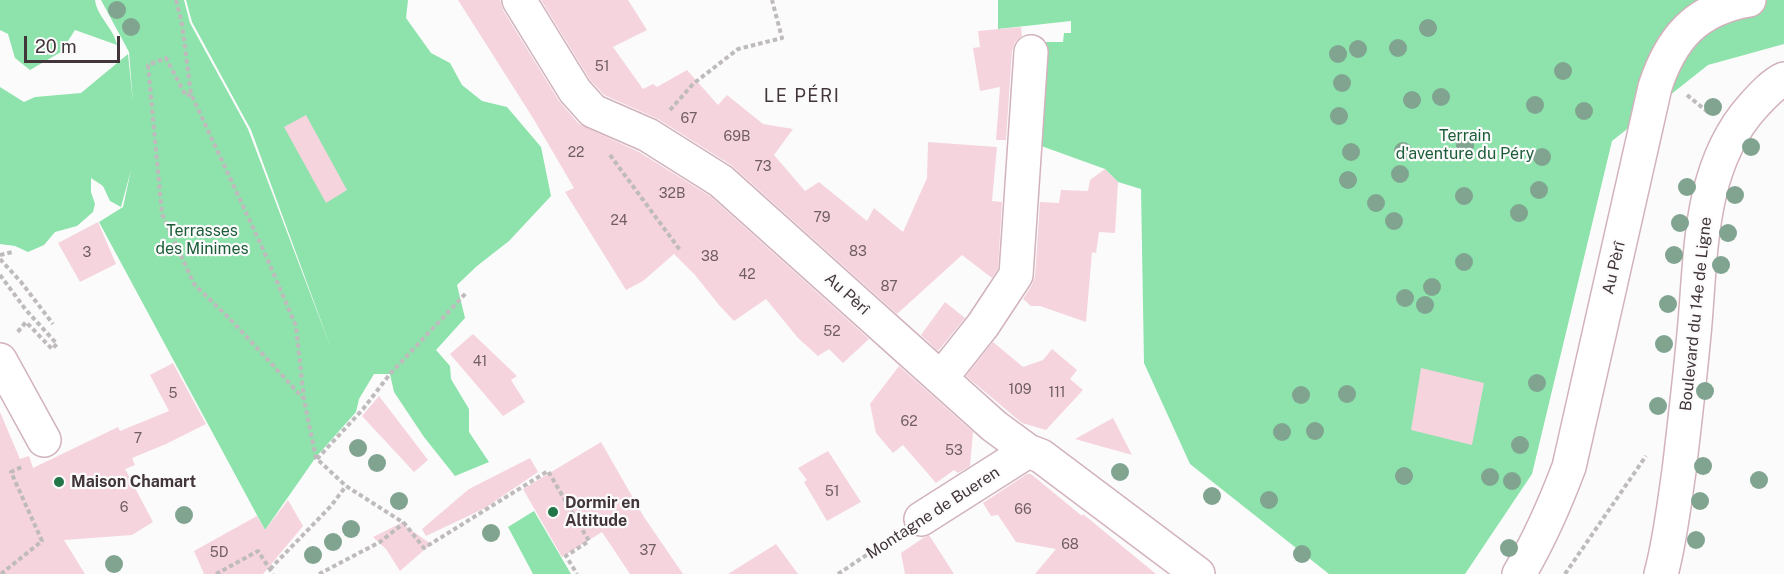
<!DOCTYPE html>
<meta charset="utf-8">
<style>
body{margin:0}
#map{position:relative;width:1784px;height:574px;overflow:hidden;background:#fbfbfb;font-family:"Public Sans",sans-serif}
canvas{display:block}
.scale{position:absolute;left:24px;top:36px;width:96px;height:27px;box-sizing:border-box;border:3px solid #43363a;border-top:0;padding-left:8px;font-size:18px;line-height:21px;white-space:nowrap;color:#43363a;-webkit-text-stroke:4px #fbfbfb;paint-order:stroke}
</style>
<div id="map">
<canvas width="1784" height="574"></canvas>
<div class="scale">20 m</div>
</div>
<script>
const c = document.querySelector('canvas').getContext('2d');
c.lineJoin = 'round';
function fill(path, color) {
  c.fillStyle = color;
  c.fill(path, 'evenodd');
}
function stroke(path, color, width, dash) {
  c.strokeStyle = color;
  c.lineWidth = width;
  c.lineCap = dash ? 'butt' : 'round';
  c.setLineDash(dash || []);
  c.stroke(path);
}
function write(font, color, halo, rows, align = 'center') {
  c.font = font + ' "Public Sans",sans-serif';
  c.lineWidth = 4.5;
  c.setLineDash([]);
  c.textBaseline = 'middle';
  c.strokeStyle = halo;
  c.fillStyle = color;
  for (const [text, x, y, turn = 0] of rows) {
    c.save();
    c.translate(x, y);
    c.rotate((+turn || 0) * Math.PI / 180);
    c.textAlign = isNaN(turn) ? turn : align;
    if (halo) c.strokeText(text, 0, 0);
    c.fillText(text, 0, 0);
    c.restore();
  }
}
const green = new Path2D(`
 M0 0H95C97 17 114 28 117 45L75 30 61 52 30 70 15 58 8 34 0 30Z
 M101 0H184L190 23 248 129 332 351 251 130 192 22 186 0H408L406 18 431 53 450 63 462 85 482 101 507 107 541 147 551 196 509 241 477 266 457 285 465 318 436 350 450 366 451 379 469 409V432L489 462 455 476 424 437 394 392 390 374H374L359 399 356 412 316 457 265 530 99 222 123 207 131 170 121 207 110 201 103 186 91 178V192L95 204 93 212 77 226 55 232 44 245 28 252 15 246 0 244V87L24 102 35 97 81 93 128 54 133 103 129 52Z
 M998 0H1784V44L1708 65 1612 141 1532 474 1465 574H1329L1190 464 1144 363 1141 189 1118 182 1105 169 1022 139 1039 43 1042 38 1045 42H1063L1064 33H1071V21L998 29Z
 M534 511 571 574H533L508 527Z`);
const building = new Path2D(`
 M458 0H500L503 10 559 101 579 124 639 152 710 196 869 339 843 363 829 349 818 356 798 338 766 299 734 321 719 305 695 275 674 254 643 281 626 290 565 192 574 188 533 118Z
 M541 0H628L647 30 613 47 643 89 653 84 657 87 687 70 718 105 727 95 763 124 793 129 774 155 805 191 819 182 867 221 874 208 903 232 927 178 928 142 997 147 992 201 1002 202 998 269 992 278 962 255 897 314 731 165 658 119 604 95 590 80Z
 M1021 27 1022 36 1015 42 1012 51 1006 140H996L1000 87 980 91 973 48 980 47 978 31Z
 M306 115 347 190 326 203 284 127Z
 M1105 169 1118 182 1115 233 1099 232 1096 253 1092 252 1086 322 1040 306H1031L1023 299 1032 285 1035 276 1040 202 1059 203 1061 190 1088 191 1090 180Z
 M98 222 116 264 80 282 58 243Z
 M945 302 965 318 938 351 921 335Z
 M473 334 517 376 511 380 525 402 503 416 450 354Z
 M993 342 1023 367 1043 360 1052 349 1077 370 1070 379 1083 390 1046 430 1022 423 966 376Z
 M173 363 206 424 166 444 132 458 135 465 125 469 153 522 132 535 64 540 85 574H0V412L20 459 29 456 33 468 118 427 120 431 169 411 150 375Z
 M899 366 973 432 970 466 958 473 954 470 936 483 903 445 893 453 876 433 870 404Z
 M1421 368 1484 383 1472 445 1411 430Z
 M379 396 428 460 414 472 362 416Z
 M1113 418 1132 455 1075 439Z
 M601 442 644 517 683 574H630L602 532 562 557 523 489Z
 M828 451 861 502 827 521 804 482 807 480 798 468Z
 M530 458 538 472 485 508 426 536 422 529 469 489Z
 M1027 474H1031L1082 516 1083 514 1156 574H1035L1056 549 1016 542 998 515 991 516 983 503Z
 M288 500 303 526 263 574H204L194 551 257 516 265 530Z
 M401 523 431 544 400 571 386 549 373 537Z
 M929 535 954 574H905L901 553 923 538Z
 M776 544 798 574H728Z`);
const path = new Path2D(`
 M176 0 182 24 191 94 263 249 296 326 304 400 316 458 346 486 404 523 424 548 548 471 589 541 566 556 577 574
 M191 94 186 96 166 58 148 65 162 214 194 284 232 321 303 398
 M1687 95 1709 113
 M670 110 693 84 738 49 782 38 772 0
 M610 155 680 250
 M0 255 13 252
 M0 259 21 282 53 324
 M0 275 26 310 57 344 52 349 26 322 16 334
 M317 459 363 409 390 374 467 292
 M270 569 331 506 346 486
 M1 574 42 541 11 472 24 466
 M216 574 258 551 273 574
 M319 574 380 542 404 523
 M838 574 895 536
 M1565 574 1646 456`);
const minor = new Path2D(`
 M519 0 575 91 593 111 648 135 721 181 994 426 1028 451 1041 456 1198 574
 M0 360 44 440
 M941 378 983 325 1016 275 1031 52
 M921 519 1028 451
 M1519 574C1540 539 1555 504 1569 467L1655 87C1671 38 1696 9 1749 0
 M1661 574C1670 541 1674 505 1679 471 1684 429 1689 386 1693 344 1702 264 1695 170 1753 106 1762 96 1773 84 1784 79`);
const trees = [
 [117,10],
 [131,27],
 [1428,28],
 [1398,48],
 [1358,49],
 [1338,54],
 [1563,71],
 [1342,83],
 [1441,97],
 [1412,100],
 [1535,105],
 [1713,107],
 [1584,111],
 [1339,116],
 [1465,146],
 [1751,147],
 [1403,151],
 [1351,152],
 [1542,157],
 [1400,174],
 [1348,180],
 [1687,187],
 [1539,190],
 [1735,195],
 [1464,196],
 [1376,203],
 [1519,213],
 [1394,221],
 [1680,223],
 [1728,233],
 [1674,255],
 [1464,262],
 [1721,265],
 [1432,287],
 [1405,298],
 [1668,304],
 [1425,305],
 [1664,344],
 [1537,383],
 [1705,391],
 [1347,394],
 [1301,395],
 [1658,406],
 [1315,431],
 [1282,432],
 [1520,445],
 [358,448],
 [377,463],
 [1703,466],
 [1120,472],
 [1404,476],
 [1490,477],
 [1759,480],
 [1512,481],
 [1212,496],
 [1269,500],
 [399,501],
 [1700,501],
 [184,515],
 [351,529],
 [491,533],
 [1696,540],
 [333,542],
 [1509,548],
 [1302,554],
 [313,555],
 [114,564]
];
const markers = [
 [59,482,6,"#237648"],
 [553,512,6,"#237648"]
];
const numberNames = [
 ["51",602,67],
 ["67",689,119],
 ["69B",737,137],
 ["22",576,153],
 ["73",763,167],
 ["32B",672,194],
 ["79",822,218],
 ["24",619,221],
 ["83",858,252],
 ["3",87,253],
 ["38",710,257],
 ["42",747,275],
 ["87",889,287],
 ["52",832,332],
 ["41",480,362],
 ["109",1020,390],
 ["111",1057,393],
 ["5",173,394],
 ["62",909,422],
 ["7",138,439],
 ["53",954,451],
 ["51",832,492],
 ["6",124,508],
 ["66",1023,510],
 ["68",1070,545],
 ["37",648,551],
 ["5D",219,553]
];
const parkNames = [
 ["Terrain",1465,136],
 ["d'aventure du Péry",1465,154],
 ["Terrasses",202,231],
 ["des Minimes",202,249]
];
const streetNames = [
 ["Au Pèrî",1614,268,-77],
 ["Au Pèrî",847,294,42],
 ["Boulevard du 14e de Ligne",1696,314,-84],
 ["Montagne de Bueren",933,513,-33]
];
const poiNames = [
 ["Maison Chamart",71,482],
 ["Dormir en",565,503],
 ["Altitude",565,521]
];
const neighbourhoodNames = [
 ["LE PÉRI",802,96]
];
fill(green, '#8de3ab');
fill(building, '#f5d4de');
stroke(minor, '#d2b2bc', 36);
stroke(path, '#bfbbbc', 4, [4.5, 3]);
stroke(minor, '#fff', 33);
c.fillStyle = '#80a490';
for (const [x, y] of trees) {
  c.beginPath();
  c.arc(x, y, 9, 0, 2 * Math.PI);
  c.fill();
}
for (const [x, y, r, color] of markers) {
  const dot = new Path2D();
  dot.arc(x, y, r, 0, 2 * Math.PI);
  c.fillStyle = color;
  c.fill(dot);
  stroke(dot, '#fbfbfb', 2);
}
write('14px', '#705e63', null, numberNames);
write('16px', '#1c5c38', '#fbfbfb', parkNames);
write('16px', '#43363a', '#fbfbfb', streetNames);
write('bold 16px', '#43363a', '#fbfbfb', poiNames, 'left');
c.letterSpacing = '1.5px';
write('18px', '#43363a', '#fbfbfb', neighbourhoodNames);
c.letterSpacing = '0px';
</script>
